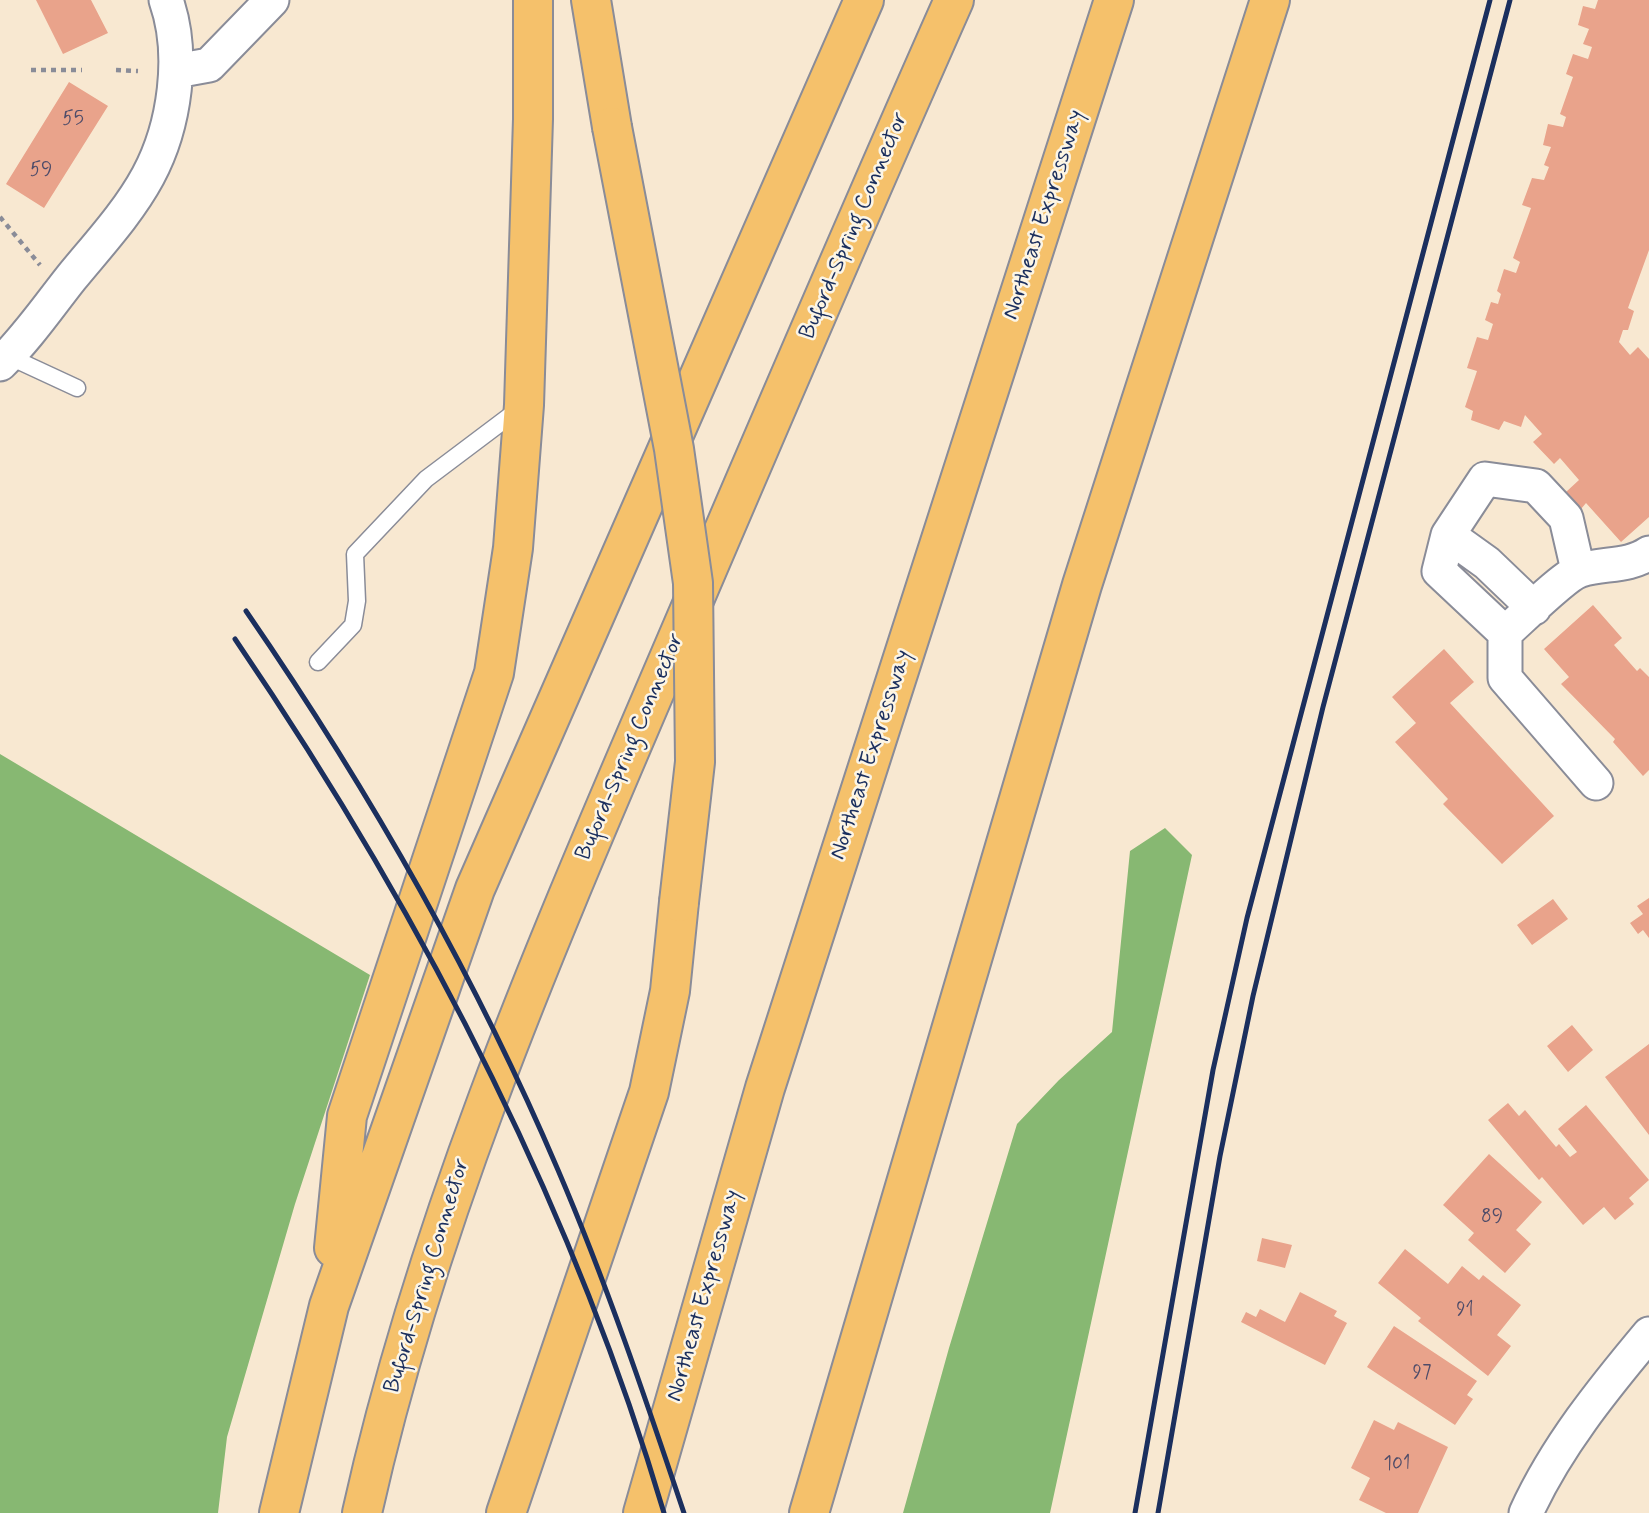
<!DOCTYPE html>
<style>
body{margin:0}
canvas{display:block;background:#f8e8d1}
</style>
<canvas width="1649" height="1513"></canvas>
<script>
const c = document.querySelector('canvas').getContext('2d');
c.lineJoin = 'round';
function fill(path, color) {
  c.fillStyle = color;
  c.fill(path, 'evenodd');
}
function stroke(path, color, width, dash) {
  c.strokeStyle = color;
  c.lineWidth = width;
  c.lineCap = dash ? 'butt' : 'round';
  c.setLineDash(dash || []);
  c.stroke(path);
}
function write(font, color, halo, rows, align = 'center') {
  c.font = font + ' Mynerve,sans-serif';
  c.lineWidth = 5;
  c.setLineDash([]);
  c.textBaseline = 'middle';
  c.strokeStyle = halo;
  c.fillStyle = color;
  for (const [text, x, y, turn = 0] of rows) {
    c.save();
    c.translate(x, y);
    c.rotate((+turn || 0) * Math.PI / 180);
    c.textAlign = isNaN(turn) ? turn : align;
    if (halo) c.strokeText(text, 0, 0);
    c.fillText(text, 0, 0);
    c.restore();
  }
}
const forest = new Path2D(`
 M0 754 370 975 295 1204 227 1437 218 1513H0Z
 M1165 828 1192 855 1050 1513H903L949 1348 1017 1124 1059 1080 1112 1032 1130 851Z`);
const building = new Path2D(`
 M36 0H91L108 33 63 54Z
 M1598 0H1649V250L1628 308 1634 311 1628 330H1623L1619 342 1630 355 1638 347 1649 359V517L1621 542 1586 503 1581 509 1566 492 1579 480 1560 458 1554 464 1533 442 1542 434 1525 415 1521 427 1504 421 1499 430 1471 420 1473 411 1465 407 1477 371 1467 368 1477 337 1488 340 1493 324 1485 320 1491 302 1498 304 1501 294 1497 291 1504 269 1516 273 1520 262 1513 258 1531 208 1522 205 1532 178 1544 180 1549 167 1544 165 1551 147 1543 145 1548 124 1563 127 1566 117 1560 114 1573 77 1566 74 1573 54 1588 59 1592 47 1583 44 1589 29 1578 25 1583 6 1595 9Z
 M69 82 108 106 44 208 6 184Z
 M1593 605 1622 638 1614 645 1637 671 1640 668 1649 677V770L1643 776 1613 742 1615 739 1561 684 1569 677 1544 649Z
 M1444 649 1474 682 1450 703 1554 816 1502 864 1443 804 1448 799 1395 742 1416 723 1392 697Z
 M1649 898V938L1643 930 1638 934 1630 923 1643 914 1637 906Z
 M1553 899 1568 919 1532 945 1517 925Z
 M1572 1025 1593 1050 1568 1072 1547 1046Z
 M1649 1044V1135L1605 1077Z
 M1508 1103 1519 1116 1525 1110 1556 1147 1559 1144 1570 1157 1577 1152 1558 1129 1586 1105 1649 1180 1629 1198 1634 1204 1615 1220 1604 1207 1583 1225 1542 1177 1539 1180 1488 1120Z
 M1489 1154 1542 1202 1516 1230 1531 1244 1505 1273 1468 1240 1474 1233 1443 1205Z
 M1262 1238 1292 1245 1285 1268 1257 1261Z
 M1405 1249 1448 1284 1462 1266 1479 1280 1483 1275 1521 1305 1497 1335 1511 1346 1488 1376 1418 1321 1421 1318 1378 1283Z
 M1300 1292 1337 1311 1334 1316 1347 1323 1325 1365 1241 1322 1246 1312 1256 1317 1260 1309 1285 1322Z
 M1394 1326 1477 1381 1467 1395 1473 1399 1455 1425 1367 1367Z
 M1374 1420 1394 1430 1398 1422 1448 1447 1418 1513H1386L1359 1500 1370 1478 1351 1468Z`);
const path = new Path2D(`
 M31 70H82
 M116 70 138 71
 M0 217 40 265`);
const lane = new Path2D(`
 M8 356 77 388
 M318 662 353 625 357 601 355 554 426 479 519 409`);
const street = new Path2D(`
 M176 71 209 65 272 0
 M0 364C27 338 48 307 71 278 98 245 128 213 148 176 175 126 185 54 166 0
 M1448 535 1485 479 1536 486 1566 518 1578 570
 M1534 608 1487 563 1448 535 1439 571 1505 633C1520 620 1566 574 1581 570 1604 563 1629 567 1649 553
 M1505 633V678L1596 783
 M1526 1513C1556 1447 1603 1389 1649 1334`);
const highway = new Path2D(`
 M591 0 612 127
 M334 1248 347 1116 494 673 513 548 524 405 533 119V0
 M279 1513 329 1306 475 889 864 0
 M362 1513C425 1229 538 964 652 698 752 465 851 232 954 0
 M506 1513 649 1092 670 991 679 902
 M643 1513 765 1088 1114 0
 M809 1513 1082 585 1270 0`);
const rail = new Path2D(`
 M246 611C367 787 474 973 558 1170 606 1282 645 1397 684 1513
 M235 639C418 908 571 1200 664 1513
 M1135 1513 1213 1070 1247 918 1490 0
 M1158 1513 1220 1156 1253 996 1323 707 1510 0`);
const highwayBridge = new Path2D(`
 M612 127 674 449 693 583 695 762 679 902`);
const numberNames = [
 ["55",73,120],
 ["59",41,171],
 ["89",1492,1218],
 ["91",1465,1311],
 ["97",1422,1374],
 ["101",1397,1465]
];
const streetNames = [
 ["Northeast Expressway",1045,215,-72],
 ["Buford-Spring Connector",855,226,-67],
 ["Buford-Spring Connector",631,747,-67],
 ["Northeast Expressway",872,755,-72],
 ["Buford-Spring Connector",428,1276,-73],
 ["Northeast Expressway",705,1296,-74]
];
fill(forest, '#87b872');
fill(building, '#e9a38b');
stroke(lane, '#8a8c98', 19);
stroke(street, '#8a8c98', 37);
stroke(highway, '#8a8c98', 42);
stroke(path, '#8a8c98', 4.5, [5, 5]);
stroke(lane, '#fff', 16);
stroke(street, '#fff', 33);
stroke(highway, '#f5c16b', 38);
stroke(rail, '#1b2f5e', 5);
stroke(highwayBridge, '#8a8c98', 42, []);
stroke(highwayBridge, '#f5c16b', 38);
write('19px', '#4e4c69', null, numberNames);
write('23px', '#1b2f5e', '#fcf5e5', streetNames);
</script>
